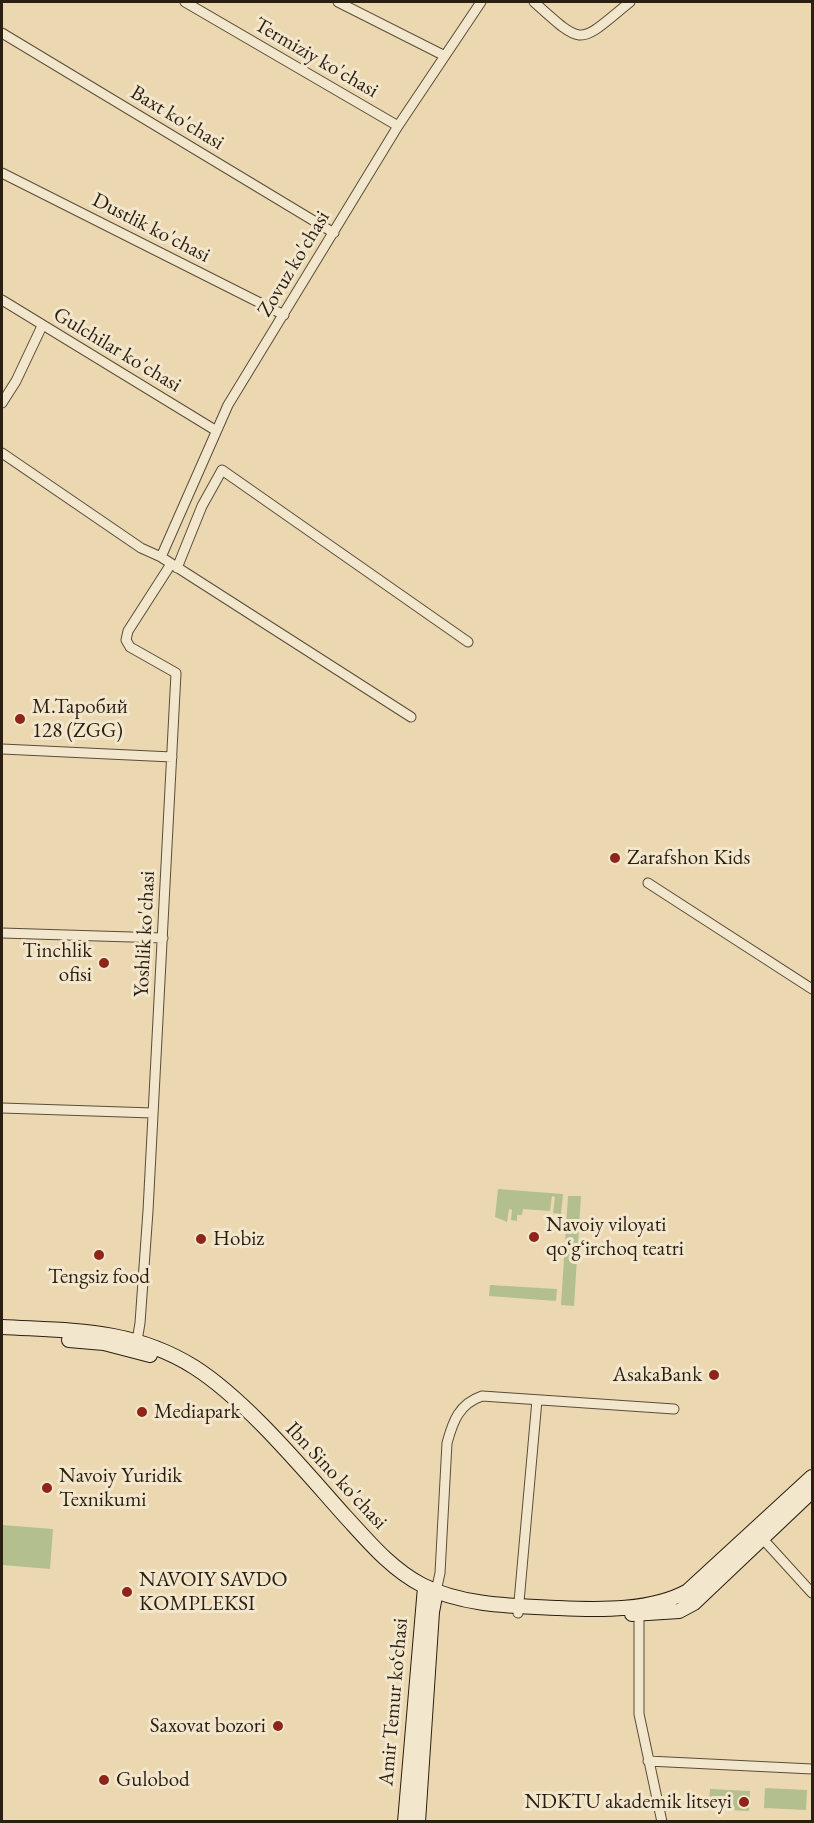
<!DOCTYPE html>
<meta charset="utf-8">
<style>
body{margin:0}
#map{position:relative;width:814px;height:1823px;overflow:hidden;background:#ebd8b0;font-family:"EB Garamond",serif}
canvas{display:block}
.frame{position:absolute;inset:0;border:3px solid #2b1f12;pointer-events:none}
</style>
<div id="map">
<canvas width="814" height="1823"></canvas>
<div class="frame"></div>
</div>
<script>
const c = document.querySelector('canvas').getContext('2d');
c.lineJoin = 'round';
function fill(path, color) {
  c.fillStyle = color;
  c.fill(path, 'evenodd');
}
function stroke(path, color, width, dash) {
  c.strokeStyle = color;
  c.lineWidth = width;
  c.lineCap = dash ? 'butt' : 'round';
  c.setLineDash(dash || []);
  c.stroke(path);
}
function write(font, color, halo, rows, align = 'center') {
  c.font = font + ' "EB Garamond",serif';
  c.lineWidth = 6;
  c.setLineDash([]);
  c.textBaseline = 'middle';
  c.strokeStyle = halo;
  c.fillStyle = color;
  for (const [text, x, y, turn = 0] of rows) {
    c.save();
    c.translate(x, y);
    c.rotate((+turn || 0) * Math.PI / 180);
    c.textAlign = isNaN(turn) ? turn : align;
    if (halo) c.strokeText(text, 0, 0);
    c.fillText(text, 0, 0);
    c.restore();
  }
}
const green = new Path2D(`
 M498 1189 563 1194 561 1214 553 1213 555 1197 552 1196 550 1211 523 1209 522 1215H517V1221L511 1220 512 1210 509 1209 507 1222 495 1217Z
 M568 1196H581L574 1306 561 1305Z
 M490 1285 557 1289 556 1301 489 1296Z
 M2 1525 53 1529 50 1569 2 1565Z
 M765 1788 807 1790 806 1810 764 1808Z
 M710 1789 750 1791 749 1811 709 1809Z`);
const minor = new Path2D(`
 M185 2 398 126
 M338 2 445 56
 M534 2C585 48 578 44 630 2
 M2 33 334 233
 M2 173 284 315
 M2 300 215 430
 M2 403 16 381 42 326
 M2 453 141 548 161 557 411 717
 M161 557 228 405 398 126 481 2
 M177 568 202 506 222 470 468 642
 M2 749 172 757
 M648 883 812 989
 M2 933 163 938
 M2 1108 153 1113
 M136 1347 140 1323 148 1211 176 673 130 647 126 640 128 631 171 564
 M762 1538 812 1593
 M436 1591 440 1573 447 1443C453 1421 459 1404 482 1396L674 1409
 M639 1610V1714L662 1822
 M518 1613 537 1400
 M648 1761 812 1769`);
const secondary = new Path2D(`
 M2 1327C72 1331 131 1328 194 1367 246 1400 303 1469 345 1516 368 1541 391 1569 422 1585 463 1606 514 1606 559 1608 600 1610 652 1611 688 1591L812 1477
 M69 1340 104 1343 150 1355
 M632 1614 679 1611 694 1603 812 1491
 M405 1822 425 1587
 M418 1822 432 1612 436 1591`);
const markers = [
 [20,719,6,"#8f2418"],
 [615,858,6,"#8f2418"],
 [104,963,6,"#8f2418"],
 [534,1237,6,"#8f2418"],
 [201,1239,6,"#8f2418"],
 [99,1255,6,"#8f2418"],
 [714,1375,6,"#8f2418"],
 [142,1412,6,"#8f2418"],
 [47,1488,6,"#8f2418"],
 [127,1592,6,"#8f2418"],
 [278,1726,6,"#8f2418"],
 [104,1780,6,"#8f2418"],
 [744,1802,6,"#8f2418"]
];
const streetNames = [
 ["Termiziy ko'chasi",316,58,30],
 ["Baxt ko'chasi",177,118,31],
 ["Dustlik ko'chasi",151,228,27],
 ["Zovuz ko'chasi",294,264,-59],
 ["Gulchilar ko'chasi",117,350,31],
 ["Yoshlik ko'chasi",145,934,-87],
 ["Ibn Sino ko'chasi",336,1476,47],
 ["Amir Temur ko‘chasi",394,1702,-85]
];
const poiNames = [
 ["М.Таробий",32,707],
 ["128 (ZGG)",32,731],
 ["Zarafshon Kids",627,858],
 ["Tinchlik",92,951,"right"],
 ["ofisi",92,975,"right"],
 ["Navoiy viloyati",546,1225],
 ["qoʻgʻirchoq teatri",546,1249],
 ["Hobiz",213,1239],
 ["Tengsiz food",99,1277,"center"],
 ["AsakaBank",702,1375,"right"],
 ["Mediapark",154,1412],
 ["Navoiy Yuridik",59,1476],
 ["Texnikumi",59,1500],
 ["NAVOIY SAVDO",139,1580],
 ["KOMPLEKSI",139,1604],
 ["Saxovat bozori",266,1726,"right"],
 ["Gulobod",116,1780],
 ["NDKTU akademik litseyi",732,1802,"right"]
];
fill(green, '#b3c08e');
stroke(minor, '#5b4d3a', 11);
stroke(secondary, '#2b1f12', 16);
stroke(minor, '#f2e6cc', 9);
stroke(secondary, '#f2e6cc', 14);
for (const [x, y, r, color] of markers) {
  const dot = new Path2D();
  dot.arc(x, y, r, 0, 2 * Math.PI);
  c.fillStyle = color;
  c.fill(dot);
  stroke(dot, '#f2e6cc', 2);
}
write('21px', '#2b1f12', '#f2e6cc', streetNames);
write('21px', '#2b1f12', '#f2e6cc', poiNames, 'left');
</script>
